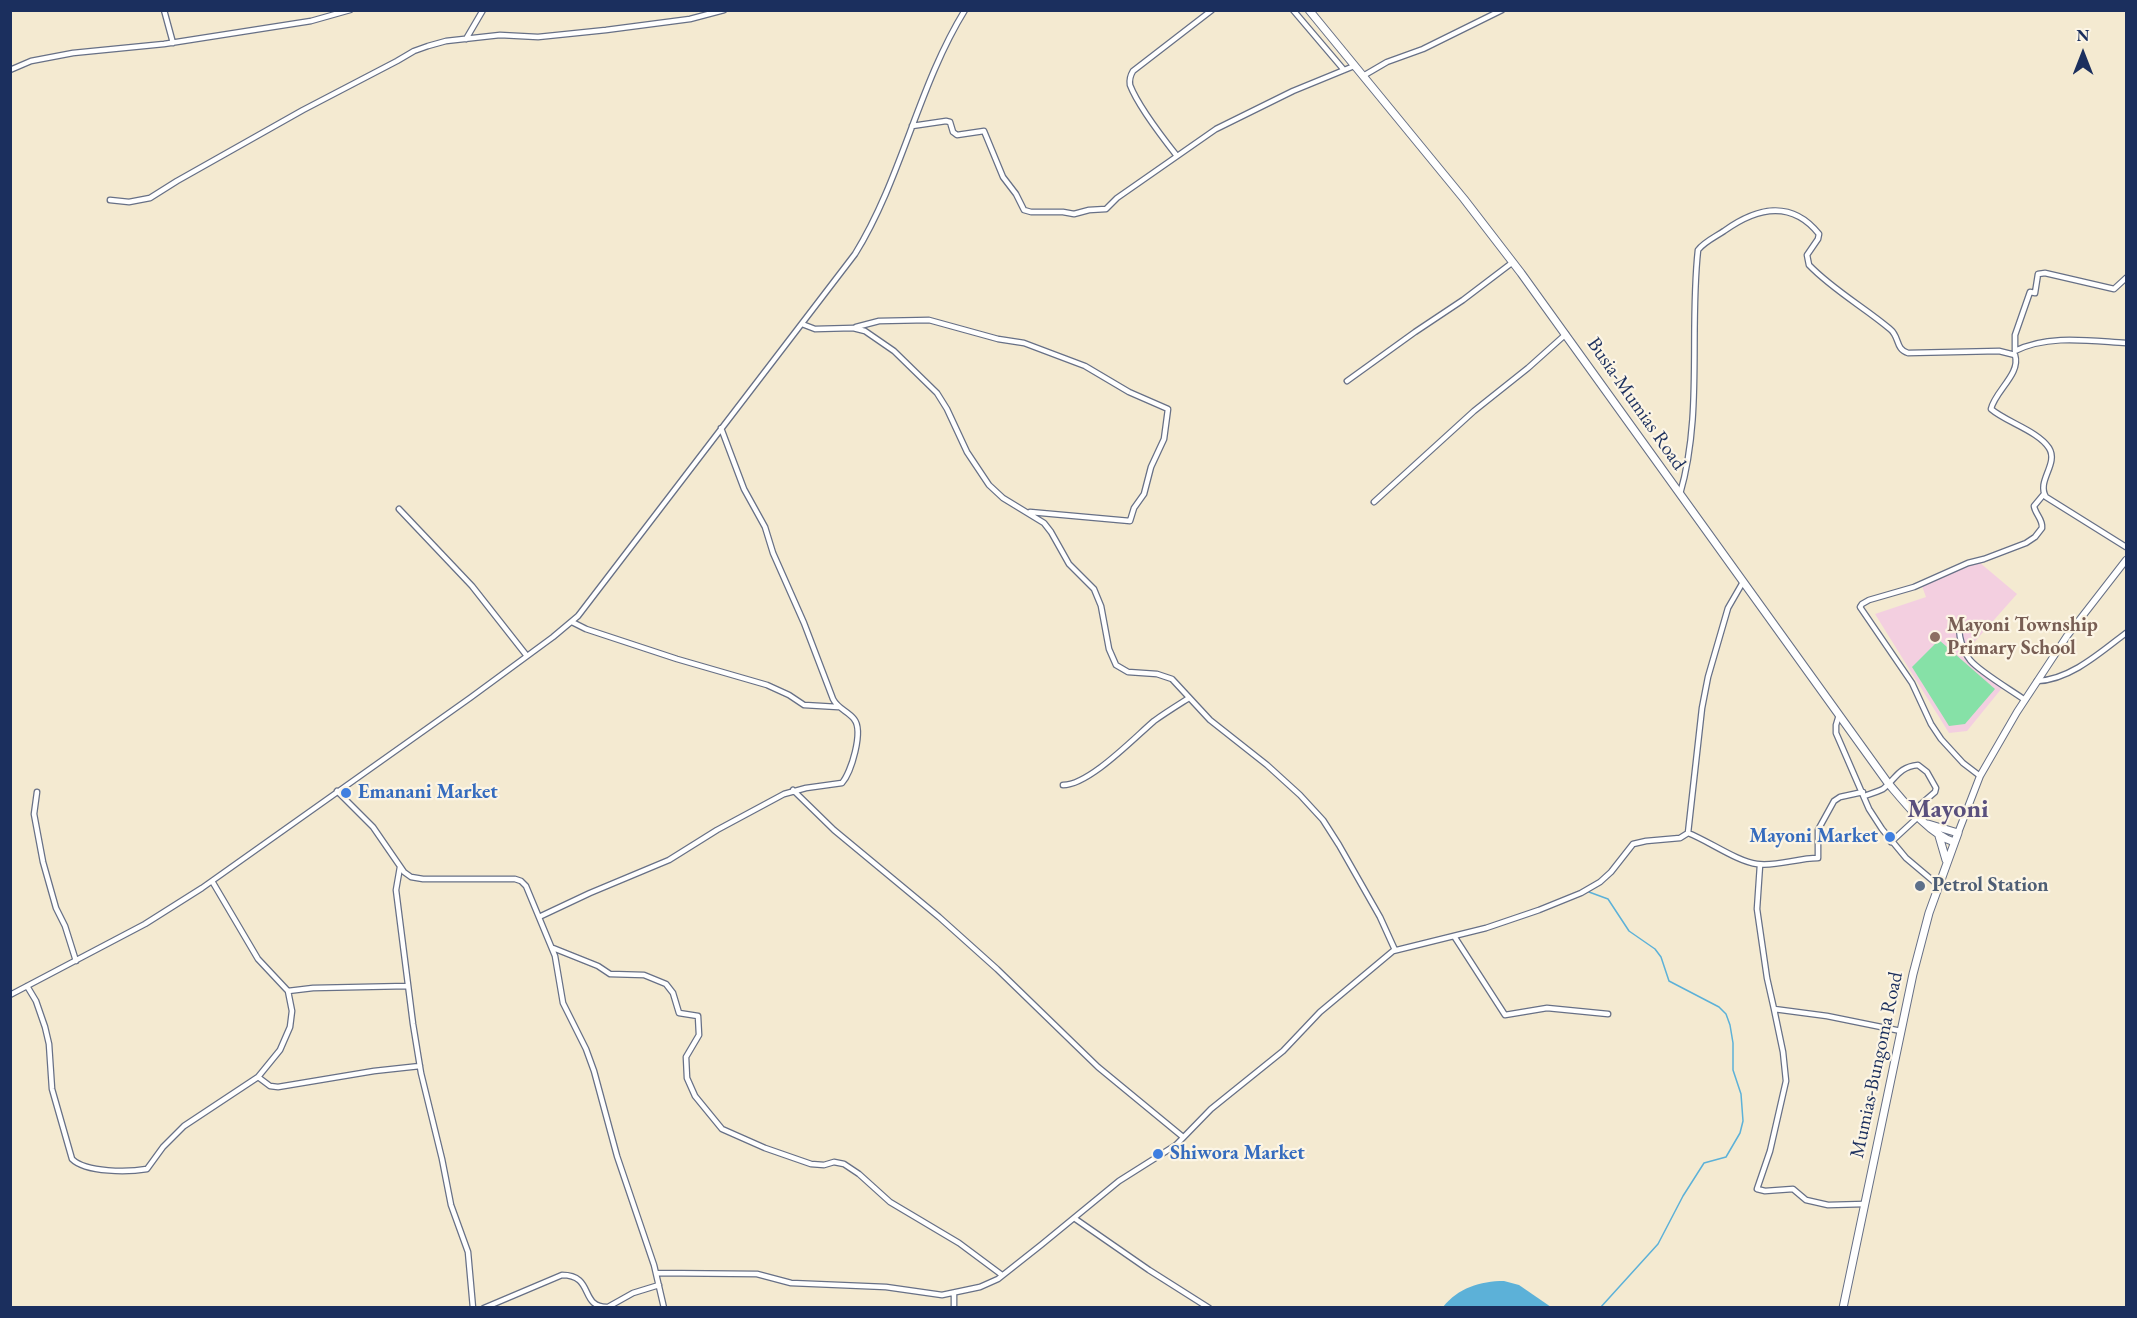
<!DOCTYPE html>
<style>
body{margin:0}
#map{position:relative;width:2137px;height:1318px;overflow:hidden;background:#f4ead1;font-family:"EB Garamond",serif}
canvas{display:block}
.frame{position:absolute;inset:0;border:12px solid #1b2f5e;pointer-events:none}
.north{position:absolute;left:2053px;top:24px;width:60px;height:60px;-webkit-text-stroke:4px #fcf5e5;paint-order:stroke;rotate:0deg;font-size:16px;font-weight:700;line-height:24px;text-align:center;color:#1b2f5e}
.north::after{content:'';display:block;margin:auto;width:21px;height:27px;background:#1b2f5e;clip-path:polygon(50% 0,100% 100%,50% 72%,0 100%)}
</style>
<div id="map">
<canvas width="2137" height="1318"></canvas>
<div class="frame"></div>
<div class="north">N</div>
</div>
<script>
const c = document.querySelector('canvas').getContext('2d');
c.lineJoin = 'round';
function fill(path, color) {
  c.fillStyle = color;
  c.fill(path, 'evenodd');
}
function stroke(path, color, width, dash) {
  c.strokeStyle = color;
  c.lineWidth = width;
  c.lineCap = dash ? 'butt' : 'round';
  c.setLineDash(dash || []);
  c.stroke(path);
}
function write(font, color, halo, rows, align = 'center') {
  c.font = font + ' "EB Garamond",serif';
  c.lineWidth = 4.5;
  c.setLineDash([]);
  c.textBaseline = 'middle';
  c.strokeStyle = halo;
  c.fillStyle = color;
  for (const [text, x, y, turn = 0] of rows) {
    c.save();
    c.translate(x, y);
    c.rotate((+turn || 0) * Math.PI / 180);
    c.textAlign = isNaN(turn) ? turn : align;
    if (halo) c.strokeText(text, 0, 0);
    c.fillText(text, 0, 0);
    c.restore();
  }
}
const built = new Path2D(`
 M1979 562 2017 594 1962 656 2002 688 1967 731 1949 733 1875 614 1926 597 1922 586 1967 565Z`);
const green = new Path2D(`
 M1939 640 1995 689 1965 724 1949 726 1912 667Z`);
const water = new Path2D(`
 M1504 1281 1519 1285 1551 1307H1443C1458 1288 1480 1281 1504 1281Z`);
const stream = new Path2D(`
 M1589 892 1608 899 1629 931 1655 949 1661 957 1669 981 1719 1007 1726 1014 1730 1025 1733 1043V1070L1741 1094 1743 1121 1740 1133 1726 1157 1704 1163 1683 1196 1658 1244 1600 1308`);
const minor = new Path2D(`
 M164 10 173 43
 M1293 10 1344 70
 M466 39 483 10
 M10 70 31 61 73 53 164 44 311 21 350 10
 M1363 76 1387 62 1423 49 1502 10
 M912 126 946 121 950 122 953 132 957 135 984 131 1003 177 1016 194 1024 210 1031 212H1063L1074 214 1089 210 1106 209 1117 198 1216 129 1293 91 1354 66
 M1177 156C1162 137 1138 106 1130 85 1129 79 1130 76 1133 71L1212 10
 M110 200 129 202 150 198 177 181 303 110 397 61 414 51 428 46 446 41 500 35 538 37 606 30 690 19 724 10
 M802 324 815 329 853 328 865 331 894 351 937 393 947 409 967 452 989 485 1003 498 1044 523 1051 532 1069 564 1094 589 1101 606 1109 649 1116 665 1128 672 1157 674 1172 679 1210 720 1267 765 1300 795 1323 820 1339 845 1380 917 1395 950
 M856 327 879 321 929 320 998 339 1024 343 1085 366 1129 392 1168 409 1164 439 1151 467 1144 494 1134 508 1130 521 1030 512
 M2015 351V335L2030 292 2035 293 2038 274 2045 273 2114 289 2126 278
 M2015 351C2048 334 2091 341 2126 343
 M1347 381 1415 332 1463 300 1513 262
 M1680 494C1703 415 1689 331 1698 250 1704 242 1715 237 1724 231 1756 208 1791 199 1819 234L1818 239 1807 255 1809 265C1833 290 1864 307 1890 329 1900 337 1895 349 1908 353L1999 351 2015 355C2021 374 1995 391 1991 409 2006 422 2038 431 2049 448 2059 464 2036 481 2046 497L2126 547
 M1374 502 1474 411 1528 368 1566 334
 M399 509 472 586 527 656
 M572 622 586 629 677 659 767 685 789 695 804 705 838 707
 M1961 624C1956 633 1964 652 1970 660 1980 672 2011 690 2025 700
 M2037 681C2070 680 2101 652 2126 633
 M1839 715 1836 725V733L1869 809 1882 829 1906 858 1938 885
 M1980 776 1963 763 1941 739 1931 724 1912 683 1860 607 1862 604 1869 600 1914 587 1968 563 1984 559 2026 543 2035 537 2042 528C2043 519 2035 514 2034 506L2044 494
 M1063 785C1089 785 1133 739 1154 721 1165 713 1178 705 1189 698
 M793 790 834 830 939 917 997 969 1098 1067 1183 1137
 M337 791 373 827 404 872 411 877 423 879H515L521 881 526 886 555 956 563 1003 586 1049 594 1071 617 1156 654 1265 664 1308
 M37 792 34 814 43 862 56 908 65 926 76 961
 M1864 796C1870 794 1877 792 1883 789 1896 779 1898 767 1918 765L1927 772 1936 788 1935 792 1913 811
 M1688 833C1707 840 1738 862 1757 864 1776 867 1797 858 1818 858V830L1834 801 1840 797 1863 792
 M1891 842 1918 817
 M1760 865 1757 909 1767 978 1774 1009 1827 1016 1901 1031
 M400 867 396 890 413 1024 421 1073 442 1159 451 1205 468 1252 473 1308
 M539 917 590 893 669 860 717 830 784 794 806 788 842 783C851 773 864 731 854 719 848 711 838 709 833 699L804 623 773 553 765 527 744 489 721 428
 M1454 936 1505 1015 1547 1008 1608 1014
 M553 948 598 966 610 974 644 975 666 984 673 993 679 1013 698 1016 699 1035 686 1057 687 1078 695 1096 722 1129 765 1148 811 1164 824 1165 834 1162 844 1164 859 1174 890 1202 959 1243 1002 1275
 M27 986 36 1001 45 1027 49 1044 52 1089 72 1159C86 1173 129 1172 147 1169L163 1147 184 1126 258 1077 280 1050 290 1027 292 1011 288 991 258 959 212 881
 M288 991 313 988 408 986
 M10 995 145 924 202 888 470 698 553 637 578 616 855 254C902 178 918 86 965 10
 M1774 1009 1783 1052 1786 1081 1770 1151 1757 1189 1765 1191 1793 1189 1806 1200 1828 1205 1865 1204
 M258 1077 270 1086 278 1087 374 1071 420 1066
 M1074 1218 1149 1270 1209 1308
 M656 1273 757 1274 791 1283 886 1287 942 1295 980 1287 998 1279 1041 1245 1119 1181 1176 1145 1211 1109 1283 1051 1320 1012 1393 951 1486 928 1539 910 1581 893 1600 882 1611 872 1633 844 1646 841 1680 838 1688 833 1702 708 1708 677 1728 608 1743 582
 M484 1308 562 1275C595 1275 579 1308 608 1307L633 1293 659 1285
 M954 1308V1294`);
const major = new Path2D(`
 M1958 833 1980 776 2017 712 2067 636 2126 560`);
const highway = new Path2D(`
 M1309 10 1464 199 1521 273 1888 783C1905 803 1929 834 1954 842
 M1939 836 1946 860
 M1843 1308 1913 974 1929 913 1958 833 1928 824`);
const markers = [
 [1935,637,6,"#8d6e63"],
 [346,793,6,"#3f7fe0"],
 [1890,837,6,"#3f7fe0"],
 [1920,886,6,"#5c6f8a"],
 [1158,1154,6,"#3f7fe0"]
];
const streetNames = [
 ["Busia-Mumias Road",1636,404,55],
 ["Mumias-Bungoma Road",1877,1065,-78]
];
const educationNames = [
 ["Mayoni Township",1947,626],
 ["Primary School",1947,649]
];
const shopNames = [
 ["Emanani Market",358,793],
 ["Mayoni Market",1878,837,"right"],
 ["Shiwora Market",1170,1154]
];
const serviceNames = [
 ["Petrol Station",1932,886]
];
const districtNames = [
 ["Mayoni",1948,810]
];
fill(built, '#f3cfe0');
fill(green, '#86e1a7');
fill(water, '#5cb1d8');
stroke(stream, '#5cb1d8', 1.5);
stroke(minor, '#677086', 7);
stroke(major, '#677086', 8);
stroke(highway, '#677086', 9);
stroke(minor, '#fff', 4.5);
stroke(major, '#fff', 6);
stroke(highway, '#fff', 7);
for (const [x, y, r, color] of markers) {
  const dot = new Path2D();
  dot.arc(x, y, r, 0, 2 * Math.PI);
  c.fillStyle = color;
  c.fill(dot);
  stroke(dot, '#fcf5e5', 2);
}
write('20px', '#1b2f5e', '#fcf5e5', streetNames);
write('bold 20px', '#785e54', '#fcf5e5', educationNames, 'left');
write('bold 20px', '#366cbe', '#fcf5e5', shopNames, 'left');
write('bold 20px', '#4e5e75', '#fcf5e5', serviceNames, 'left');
write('bold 26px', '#5a507e', '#fcf5e5', districtNames);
</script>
